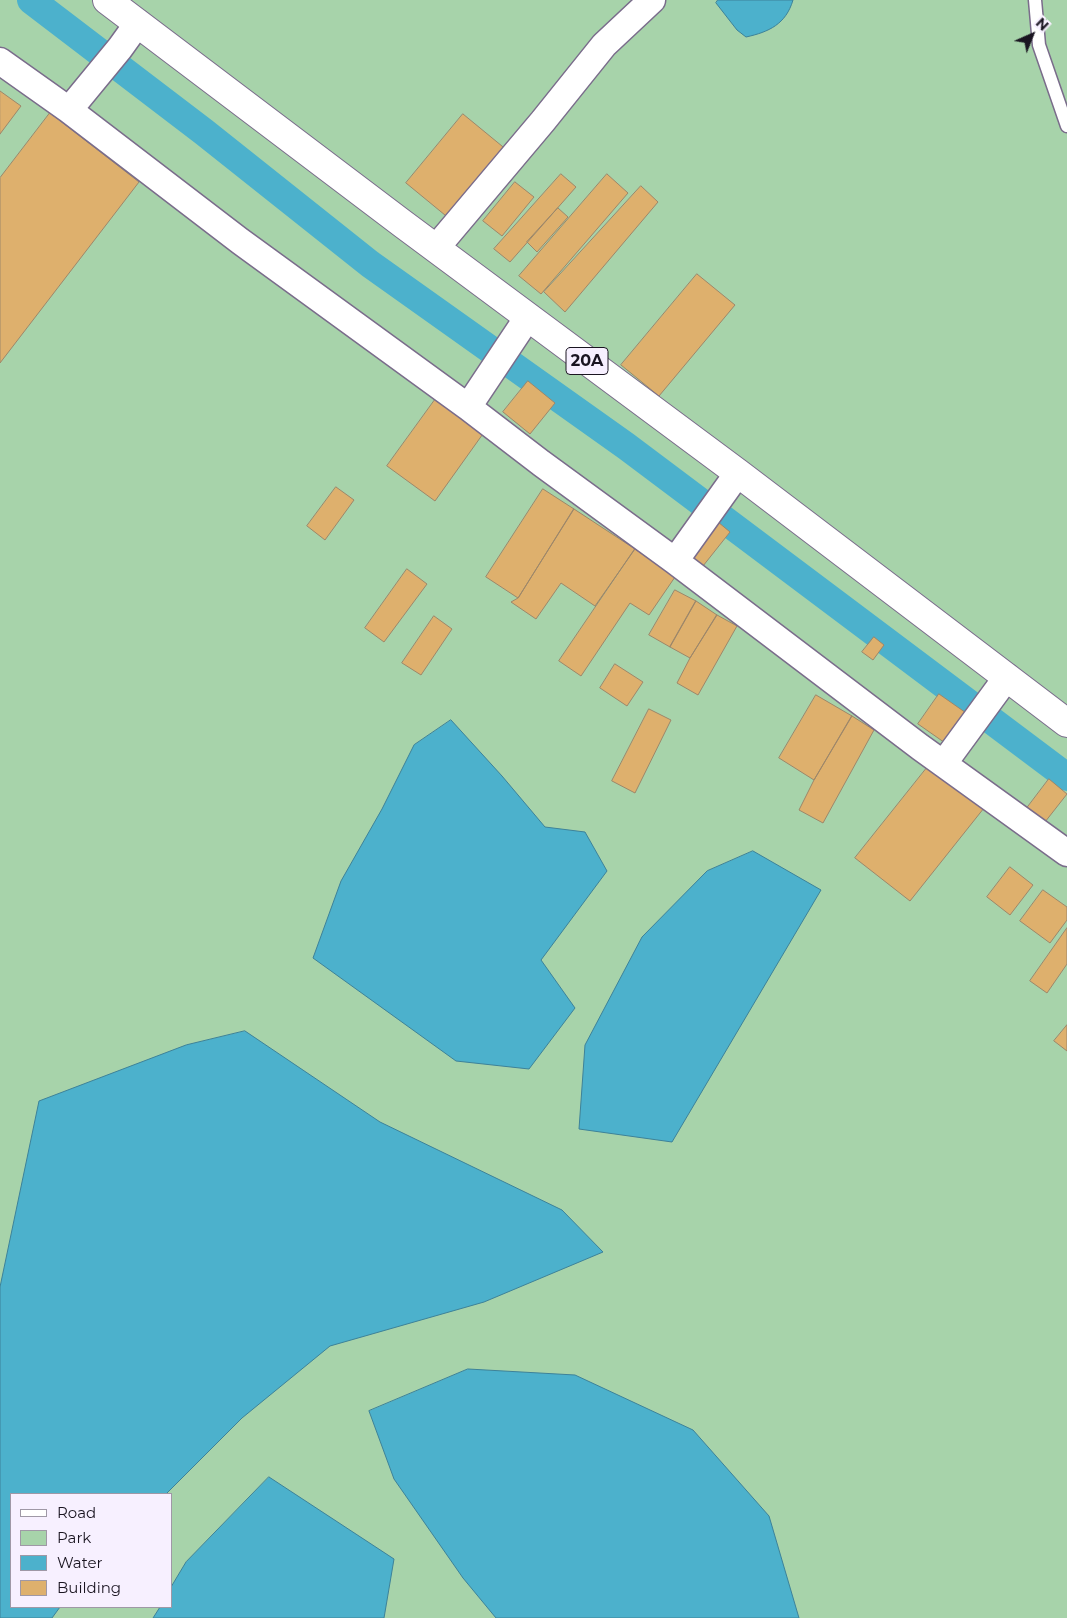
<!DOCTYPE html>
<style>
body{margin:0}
#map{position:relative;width:1067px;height:1618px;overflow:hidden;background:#ece0fc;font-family:Montserrat,sans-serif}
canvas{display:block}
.legend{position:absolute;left:10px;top:1493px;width:162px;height:115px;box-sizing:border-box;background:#f7f0ff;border:1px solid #9f98a6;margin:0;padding:6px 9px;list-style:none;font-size:15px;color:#1a1521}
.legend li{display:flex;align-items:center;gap:10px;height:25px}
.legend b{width:25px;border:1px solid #9f98a6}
.north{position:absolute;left:1007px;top:10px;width:50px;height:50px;-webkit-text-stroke:4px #f7f0ff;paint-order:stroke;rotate:44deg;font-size:14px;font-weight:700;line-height:20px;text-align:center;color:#1a1521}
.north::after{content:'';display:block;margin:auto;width:18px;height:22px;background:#1a1521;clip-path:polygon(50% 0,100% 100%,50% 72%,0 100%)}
</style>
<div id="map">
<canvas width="1067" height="1618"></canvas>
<ul class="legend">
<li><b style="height:6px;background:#fff"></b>Road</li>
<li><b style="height:14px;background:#a7d3aa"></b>Park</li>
<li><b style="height:14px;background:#4cb1cc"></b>Water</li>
<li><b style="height:14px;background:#deb06d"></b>Building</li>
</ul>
<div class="north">N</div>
</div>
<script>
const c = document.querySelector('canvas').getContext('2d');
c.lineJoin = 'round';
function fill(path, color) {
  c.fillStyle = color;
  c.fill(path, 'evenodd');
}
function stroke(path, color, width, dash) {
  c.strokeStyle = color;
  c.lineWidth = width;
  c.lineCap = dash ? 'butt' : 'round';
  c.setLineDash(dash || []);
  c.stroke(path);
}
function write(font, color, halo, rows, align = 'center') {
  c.font = font + ' Montserrat,sans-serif';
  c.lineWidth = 4.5;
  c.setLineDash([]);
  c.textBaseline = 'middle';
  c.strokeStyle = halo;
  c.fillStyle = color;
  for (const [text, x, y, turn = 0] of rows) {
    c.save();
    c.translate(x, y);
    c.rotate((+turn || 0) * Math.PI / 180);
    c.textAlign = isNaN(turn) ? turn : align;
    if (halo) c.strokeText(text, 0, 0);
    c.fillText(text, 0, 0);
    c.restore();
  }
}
const green = new Path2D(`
 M0 0H1067V1618H0ZM11 1494H171V1607H11Z`);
const water = new Path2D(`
 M718 0H793C786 24 769 32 746 37L737 30 716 3Z
 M451 720 502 776 545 827 585 832 607 871 541 960 575 1008 529 1069 456 1061 313 958 341 881 382 809 414 745Z
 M753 851 821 890 672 1142 579 1129 585 1045 642 937 707 871Z
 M245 1031 380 1122 562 1210 603 1252 484 1302 330 1346 242 1418 166 1494H11V1607H60L52 1618H0V1287L39 1101 186 1045Z
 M468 1369 575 1375 693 1430 769 1516 799 1618H496L463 1578 394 1479 369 1411Z
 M269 1477 394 1559 384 1618H153L160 1607H171V1587L186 1562Z`);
const canal = new Path2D(`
 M31 0 204 132 370 264 626 446 1067 777`);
const building = new Path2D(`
 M0 91 21 106 0 134Z
 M50 113 139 182 0 363V178Z
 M463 114 508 151 451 220 406 183Z
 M561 174 576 187 510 262 494 249Z
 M607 174 628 193 541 294 519 276Z
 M515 182 534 197 502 236 483 221Z
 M641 186 658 202 565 312 544 292Z
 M558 208 568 217 537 252 527 242Z
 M697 274 735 305 659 396 621 365Z
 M528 381 555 403 530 434 503 412Z
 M437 397 485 431 435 501 387 466Z
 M336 487 354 500 325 540 307 526Z
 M543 489 574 509 518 598 486 577Z
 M574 509 635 549 595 606 561 583 536 619 511 602 518 598Z
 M718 522 730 532 703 566 690 556Z
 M635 549 675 577 649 615 630 603 581 676 559 661Z
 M407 569 427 584 384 642 365 628Z
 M675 590 696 601 670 647 649 635Z
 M696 601 717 615 690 658 670 647Z
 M717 615 737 626 698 695 677 683 690 658Z
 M434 616 452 629 421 675 402 663Z
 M874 637 884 645 873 660 862 652Z
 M615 664 643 682 627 706 600 688Z
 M939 694 969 715 948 745 918 724Z
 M816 695 852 716 814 780 779 758Z
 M649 709 671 720 635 793 612 781Z
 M852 716 874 730 823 823 799 810 814 780Z
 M930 764 984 808 910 901 855 858Z
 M1049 779 1067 794 1045 822 1027 808Z
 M1010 867 1033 885 1010 915 987 897Z
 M1043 890 1067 907V920L1050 943 1020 921Z
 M1067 928V964L1047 993 1030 981Z
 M1067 1025V1051L1054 1041Z`);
const service = new Path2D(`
 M1035 0 1039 45 1067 126`);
const minor = new Path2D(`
 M0 61 69 110 240 241 468 407 541 463 675 561 920 747 1067 853
 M69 110 120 48 138 23
 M436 248 543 121 604 45 652 0
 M468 407 528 317
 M675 561 738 473
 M944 763 1007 677`);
const primary = new Path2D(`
 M107 0 403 224 738 473 1067 723`);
const shields = [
 [587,361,42]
];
const shieldNames = [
 ["20A",587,361]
];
fill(green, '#a7d3aa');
fill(water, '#4cb1cc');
stroke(water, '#3d8299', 1);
stroke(canal, '#4cb1cc', 28);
fill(building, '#deb06d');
stroke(building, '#9d876a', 1);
stroke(service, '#7a6c8b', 15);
stroke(minor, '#7a6c8b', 29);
stroke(primary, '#7a6c8b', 30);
stroke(service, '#fff', 12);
stroke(minor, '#fff', 26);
stroke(primary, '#fff', 28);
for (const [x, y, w] of shields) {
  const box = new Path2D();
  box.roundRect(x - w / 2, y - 13.5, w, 27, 4);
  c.fillStyle = '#f7f0ff';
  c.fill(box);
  stroke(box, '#1a1521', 1);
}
write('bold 16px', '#1a1521', null, shieldNames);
</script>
